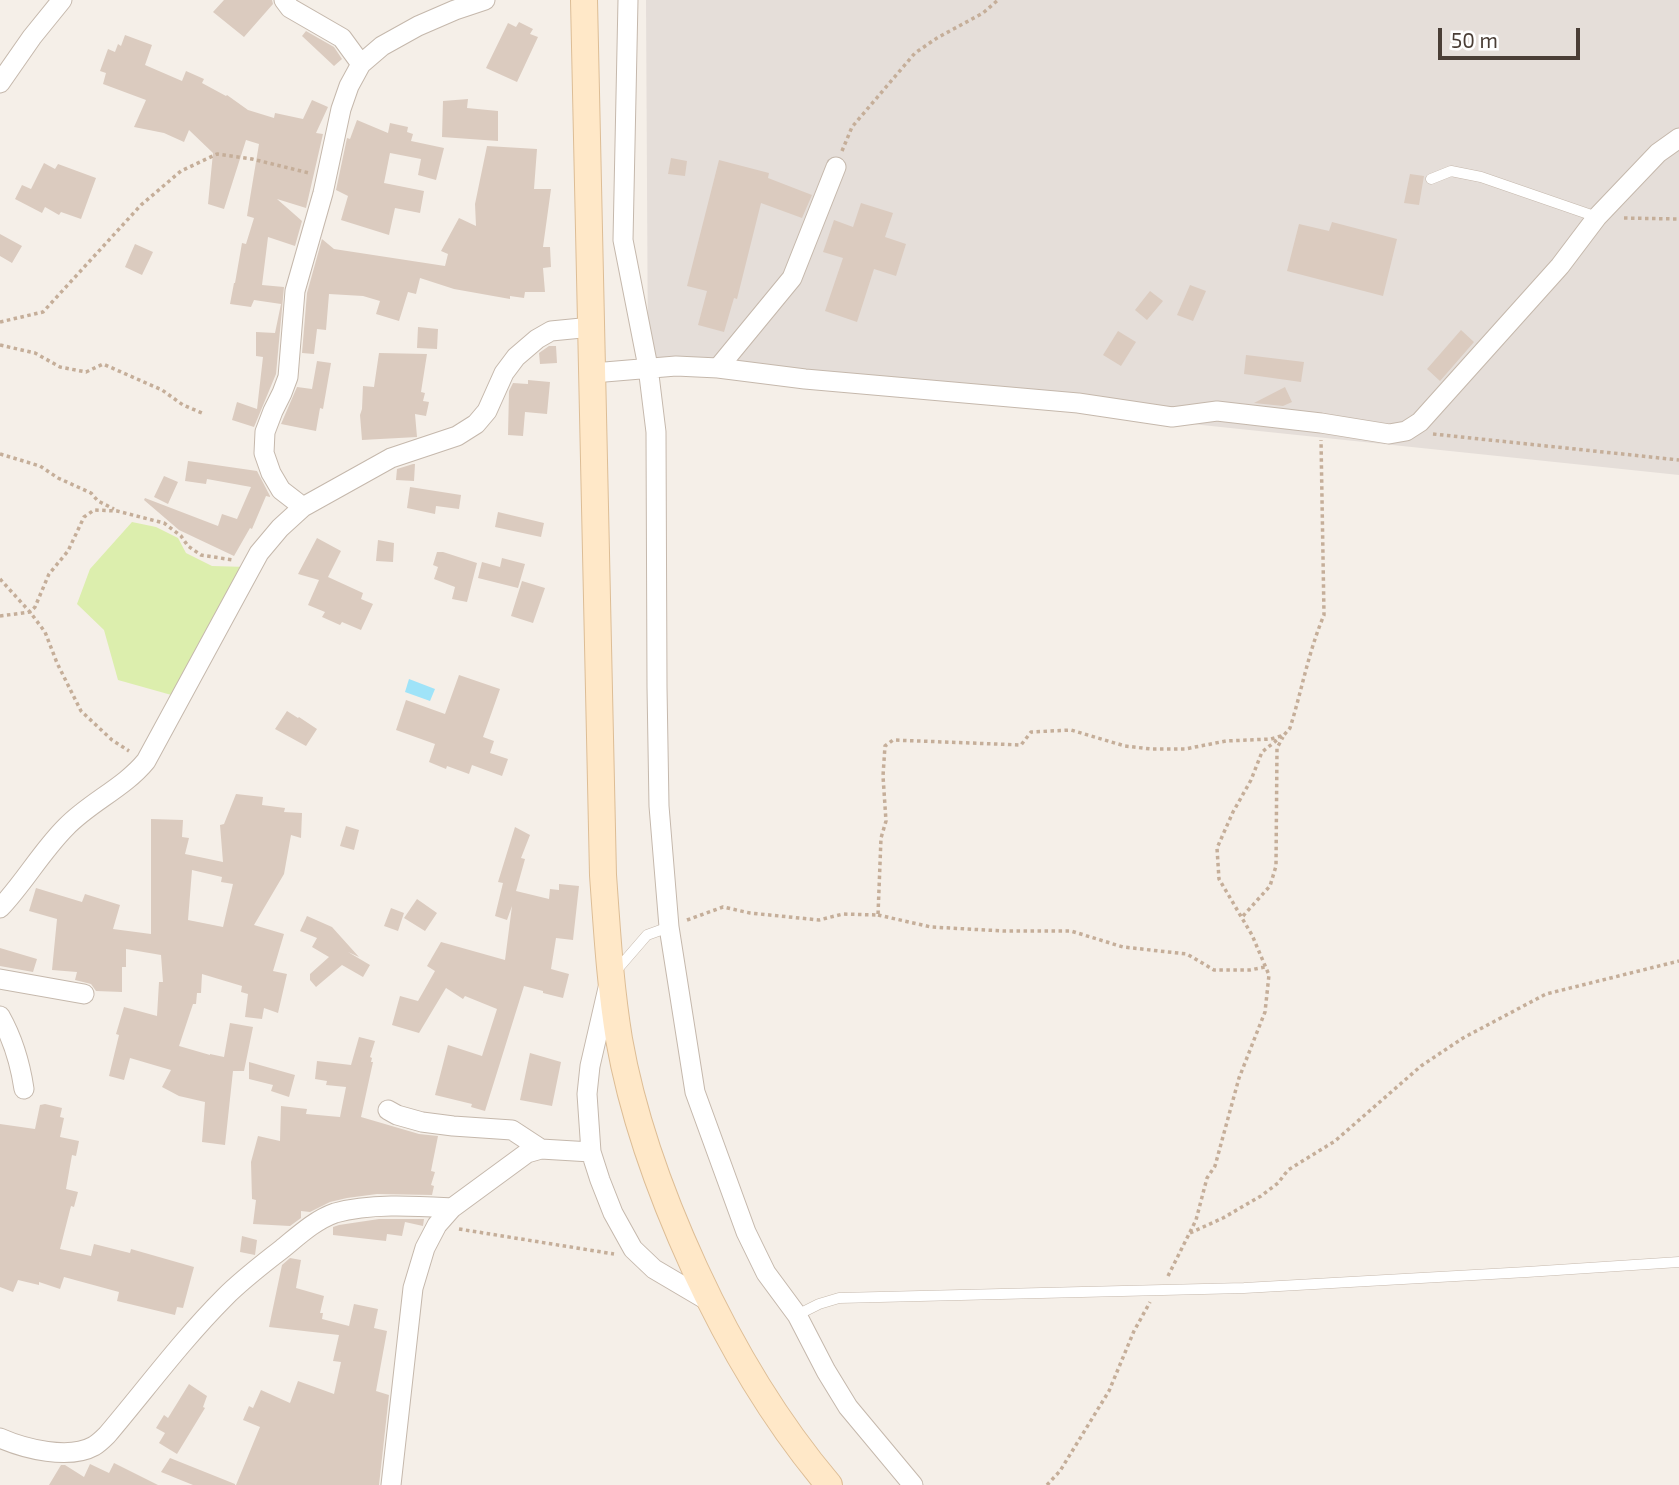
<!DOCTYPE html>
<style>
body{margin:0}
#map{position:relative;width:1679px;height:1485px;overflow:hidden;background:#f5efe8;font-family:"Exo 2",sans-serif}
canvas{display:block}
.scale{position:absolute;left:1438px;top:28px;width:142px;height:32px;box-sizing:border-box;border:4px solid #4a3e36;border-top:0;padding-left:9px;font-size:21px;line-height:24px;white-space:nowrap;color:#4a3e36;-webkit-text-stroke:5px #fff;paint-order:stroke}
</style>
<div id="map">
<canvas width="1679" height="1485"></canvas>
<div class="scale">50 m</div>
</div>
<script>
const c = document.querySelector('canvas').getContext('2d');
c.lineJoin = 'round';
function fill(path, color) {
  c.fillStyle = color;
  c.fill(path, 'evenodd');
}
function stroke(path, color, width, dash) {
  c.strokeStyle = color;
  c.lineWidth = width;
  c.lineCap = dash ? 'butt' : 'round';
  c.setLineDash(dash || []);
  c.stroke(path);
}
const industrial = new Path2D(`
 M646 0H1679V475L648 367Z`);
const green = new Path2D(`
 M132 522 156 527 178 538 186 553 212 566 248 567 175 696 118 680 104 630 77 604 90 569Z`);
const water = new Path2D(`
 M409 679 435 689 430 701 405 692Z`);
const building = new Path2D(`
 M224 0H272L273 4 244 37 213 12Z
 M519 22 533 29 530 34 538 37 517 82 486 68 508 23 516 27Z
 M306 31 334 47 342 59 334 66 302 36Z
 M125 35 152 45 145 65 182 81 186 71 204 79 202 83 226 96 227 95 248 110 274 118 275 113 303 119 312 100 328 107 316 133 323 134 306 208 277 199 302 221 295 246 268 237 262 285 284 287 276 374 254 427 232 420 237 402 257 409 263 357 256 356V332L275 333 281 304 254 300 251 307 230 304 234 283H235L242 243 246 244 254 218 247 216 259 144 246 140 224 209 208 204 213 153 189 130 184 142 164 133 134 127 146 100 103 84 106 73 100 71 108 49 115 52 118 44 121 46Z
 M468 99 467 108 498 111V141L442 137 443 101Z
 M357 120 388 133 390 123 408 127 407 132 413 134 411 141 444 148 436 180 418 175 421 159 390 153 384 183 424 191 420 213 395 208 389 235 341 220 348 196 336 190 347 138 350 139Z
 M487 146 537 149 534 189H551L543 247H550L551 267 543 268 545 292H525L524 298 510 296V299L454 289 420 278 416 294 408 292 399 321 376 314 380 301 363 296 329 294 326 330 317 329 314 354 302 353 307 293 322 239 334 249 445 266 448 254 441 251 459 218 476 226 475 204Z
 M671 158 687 161 685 176 668 174Z
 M719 160 769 173 768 178 812 195 802 218 761 203 737 299 734 298 724 332 698 325 707 291 687 286Z
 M44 163 55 169 58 164 96 178 81 219 61 212 59 215 45 207 42 213 15 199 22 185 31 189Z
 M1410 174 1424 176 1419 205 1404 203Z
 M861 203 893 213 885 237 906 244 896 276 874 269 857 322 825 311 843 258 823 252 834 220 853 227Z
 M1332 222 1397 239 1383 296 1287 271 1299 224 1329 231Z
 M0 234 22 246 12 263 0 256Z
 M135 244 153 252 142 275 125 267Z
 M1190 285 1206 291 1193 321 1177 315Z
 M1150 291 1163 301 1147 320 1135 310Z
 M418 327 438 329 437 349 417 348Z
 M1461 330 1474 342 1440 381 1427 369Z
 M1118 331 1136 342 1121 366 1103 355Z
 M549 346H556L557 363 540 364 539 353Z
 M379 353 427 354 421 392 425 393 423 401 429 402 426 416 415 414 417 437 362 440 360 415 362 409 363 386 374 387Z
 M1246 355 1304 362 1301 382 1244 374Z
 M317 361 331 363 323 409 320 408 316 431 281 424 297 387 312 389Z
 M528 380 550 382 547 414 525 412 523 436 508 435 509 391 513 383 528 384Z
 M1285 387 1292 402 1283 406 1254 403Z
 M188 461 257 471 270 496V497L266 496 252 529 250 528 234 556 179 530 144 500 145 498 218 526 222 514 237 519 251 487 207 479 206 484 185 481Z
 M413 464H415L414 481 396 480 397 469Z
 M164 476 178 482 168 504 154 497Z
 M410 487 461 495 459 509 436 506 435 514 407 508Z
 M498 512 544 523 541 537 495 527Z
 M317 538 341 551 328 577 363 593 361 599 373 604 361 630 342 622 340 625 322 617 325 612 308 605 319 580 298 574Z
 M378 540 394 543 393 562 376 561Z
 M437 552H443L477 563 467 602 452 599 455 587 434 579 438 567 433 565Z
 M502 558 525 564 518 588 478 578 482 562 500 567Z
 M522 581 545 588 533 623 511 616Z
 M459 675 500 689 483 737 494 741 490 753 508 759 502 776 472 765 469 774 447 766 446 769 429 762 435 744 396 730 406 700 445 714Z
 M287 711 298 718 299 717 317 729 306 746 275 729Z
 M236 794 263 797 262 805 285 808 284 812 302 813 301 838 291 835 284 874 254 925 284 934 273 971 287 974 278 1013 264 1008 262 1019 245 1017 248 994 241 992 242 986 202 974 201 993H197L196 1004H193L179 1046 210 1055V1054L224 1057 230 1023 253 1027 244 1071H233L225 1145 202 1142 205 1102 179 1096 162 1087 171 1070 130 1058 124 1080 109 1076 119 1035 116 1034 124 1007 157 1016 159 982H163L161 955 126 949V967H122V992L96 991 91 984 75 980 77 972 52 970 57 919 29 911 36 888 82 902 85 894 120 905 113 929 151 934V819L183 820 182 837 189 838 185 854 223 862 220 825 224 824ZM192 870 222 877 221 882 233 884 223 927 188 920Z
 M346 826 359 830 354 850 340 846Z
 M515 827 530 835 521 858 525 859 516 891 549 899 550 889 559 890V884L579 886 573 940 556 938 551 969 569 974 563 998 543 993V991L524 986 485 1111 471 1107 472 1104 435 1095 448 1045 482 1056 497 1009 465 996 463 999 446 988 419 1033 392 1025 400 996 418 1001 435 971 427 966 441 942 505 960 512 906 507 920 495 916 503 883 498 882Z
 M417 899 437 913 425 931 404 918Z
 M391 908 404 913 398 931 384 926Z
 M307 916 332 927 359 957 348 952 370 965 363 977 342 965 316 987 310 980V974L329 957 312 947 317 938 300 931Z
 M0 948 37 959 33 972 0 966Z
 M359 1037 375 1041 370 1057 372 1058 371 1062H373L361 1117 419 1134 438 1136 431 1171 435 1172 431 1185 434 1186 432 1195 377 1194 347 1198 330 1202 310 1212 301 1211V1218L290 1226 253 1224 256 1200 252 1199 251 1162 258 1136 280 1141 281 1106 307 1109 306 1114 340 1117 346 1087 326 1085 327 1081 315 1079 317 1061 351 1065Z
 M530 1053 561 1062 552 1106 520 1100Z
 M249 1062 295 1075 289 1097 271 1091 273 1085 249 1079Z
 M45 1104 62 1108 60 1117 64 1118 60 1137 79 1141 76 1156 72 1155 66 1189 78 1192 74 1207 71 1206 60 1249 91 1256 94 1244 130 1253 131 1249 194 1267 183 1308 177 1307 175 1315 117 1301 119 1292 64 1277 60 1289 39 1282V1285L18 1280 13 1292 0 1287V1124L35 1129 40 1105Z
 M379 1219H424L423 1226 405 1222 402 1236 387 1234 386 1241 333 1235V1227L339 1225Z
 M242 1236 257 1240 255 1255 240 1252Z
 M290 1258 301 1260 296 1288 324 1296 320 1313H323L322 1319 349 1326 354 1304 378 1309 374 1328 387 1331 376 1391 389 1395 379 1485H236L260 1427 243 1420 249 1406 253 1408 261 1390 290 1403 298 1381 334 1394 341 1362 333 1361 339 1335 269 1327 282 1265Z
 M189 1384 207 1396 203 1407 205 1408 177 1454 159 1443 165 1433 156 1428 164 1415 168 1418Z
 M170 1458 235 1484V1485H193L161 1472Z
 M114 1463 158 1485H49L61 1465H65L84 1477 90 1464 109 1473Z`);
const path = new Path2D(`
 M842 151 852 127 915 53 937 38 983 13 998 0
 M1624 218 1679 219
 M0 322 43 312 141 205 181 171 217 154 252 159 309 173
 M0 345 35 353 60 367 86 372 103 364 162 390 183 405 202 413
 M1433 434 1679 460
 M0 454 40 466 58 478 91 493 98 501 114 509
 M0 579 30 612 45 632 57 663 81 711 112 740 129 751
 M0 616 30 612 35 607 49 574 68 551 84 517 94 510 117 511 164 523 181 536 188 546 201 555 233 560
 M878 915 931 927 1004 931H1071L1123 947 1187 954 1214 970H1250L1265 967
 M1243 916 1270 886 1276 866 1277 748 1283 737
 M687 920 723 907 750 913 819 920 843 914 878 915 881 838 886 821 883 776 885 746 893 740 1021 745 1031 732 1071 730 1125 746 1151 749H1185L1226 741 1271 739 1284 735 1290 728C1302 690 1308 653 1324 615L1321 440
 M459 1229 614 1254
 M1190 1233 1223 1218 1261 1196 1278 1183 1288 1170 1335 1141 1421 1066 1463 1038 1546 994 1679 961
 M1168 1276 1196 1220 1207 1178 1215 1166 1239 1078 1265 1012 1269 975 1252 935 1219 879 1217 848 1233 812 1251 780 1262 752 1282 736
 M1047 1485 1060 1471 1109 1391 1134 1331 1150 1302`);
const service = new Path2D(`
 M1431 179 1451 171 1481 177 1597 217
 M615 972 647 935 669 927
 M797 1315 819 1304 839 1298 1244 1288 1527 1272 1679 1262`);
const minor = new Path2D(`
 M284 0 290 8 342 38 361 64
 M628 0 623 240 648 367 656 432 657 687 659 806 669 927 695 1092 746 1232 766 1273 797 1315 826 1371 848 1407 913 1485
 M0 83 32 37 62 0
 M718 368 792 278 836 167
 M593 373 676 366 718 368 805 379 1078 403 1172 417 1217 411 1321 423 1389 434 1406 431 1420 422 1560 266 1597 217 1658 153 1679 138
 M303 507 281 490 271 473 264 453 265 432 273 411 282 393 288 377 295 291 323 193 341 109 349 86 361 64 382 46 418 26 455 10 485 0
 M0 908C24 883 41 852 66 827 90 802 124 788 146 761L259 553 280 528 303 507 391 458 457 436 476 424 487 411 504 373 516 357 537 339 551 331 592 327
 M0 979 84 994
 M608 988 590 1066 587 1094 591 1152 600 1180 613 1213 633 1249 654 1269 710 1302
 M0 1016C13 1039 20 1062 24 1089
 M388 1110 397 1115 422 1122 453 1126 512 1130 541 1149
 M0 1438C25 1449 69 1460 94 1446 99 1443 103 1439 107 1435 146 1389 182 1340 225 1297 243 1279 263 1264 282 1249 298 1236 315 1220 335 1213 370 1203 416 1206 452 1208
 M391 1485 413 1288 425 1248 437 1225 452 1208 527 1153 541 1149 591 1152`);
const secondary = new Path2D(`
 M584 0 603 875C607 930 610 984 619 1039 633 1119 661 1195 695 1269 731 1347 774 1420 829 1485`);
fill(industrial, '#e5ded9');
fill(green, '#dceead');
fill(water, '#9fe3f8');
fill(building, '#dbcbbf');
stroke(service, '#c5b8ac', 11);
stroke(minor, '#c5b8ac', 21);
stroke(secondary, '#ddbd95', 28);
stroke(path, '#c5ae99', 3.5, [3.5, 3.5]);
stroke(service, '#fff', 10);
stroke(minor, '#fff', 19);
stroke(secondary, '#ffe8c8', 26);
</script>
